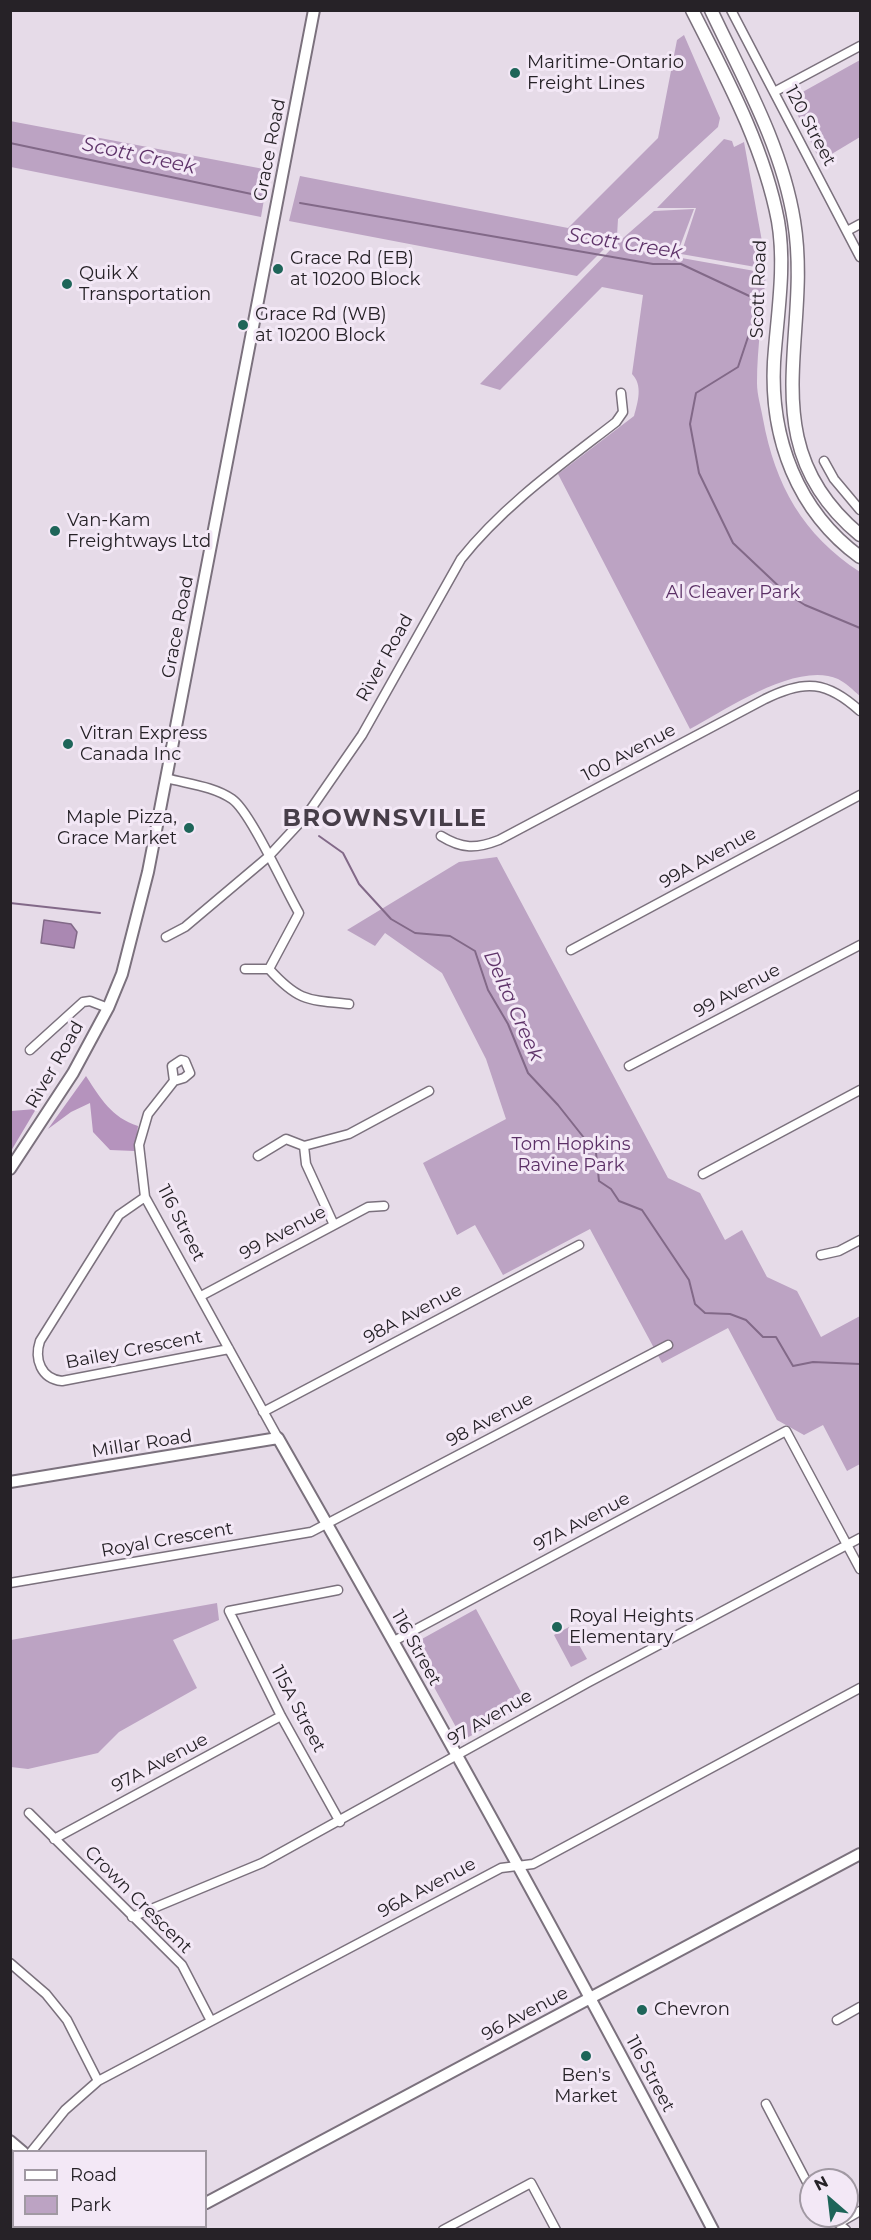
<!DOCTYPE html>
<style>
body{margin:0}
#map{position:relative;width:871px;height:2240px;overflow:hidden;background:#e6dbe8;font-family:Montserrat,sans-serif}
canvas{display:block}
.frame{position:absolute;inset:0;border:12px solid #262227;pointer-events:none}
.legend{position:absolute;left:12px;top:2150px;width:195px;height:78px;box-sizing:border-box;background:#f3e8f6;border:2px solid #a199a3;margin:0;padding:8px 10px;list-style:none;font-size:18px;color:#262227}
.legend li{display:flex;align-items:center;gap:12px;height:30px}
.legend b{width:30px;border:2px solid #a199a3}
.north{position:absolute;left:799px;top:2168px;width:60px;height:60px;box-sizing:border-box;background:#f3e8f6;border:2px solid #a199a3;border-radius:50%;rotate:332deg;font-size:16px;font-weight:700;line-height:24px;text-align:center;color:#262227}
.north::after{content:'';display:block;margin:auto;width:21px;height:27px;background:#1e6559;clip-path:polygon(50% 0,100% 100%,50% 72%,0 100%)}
</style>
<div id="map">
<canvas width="871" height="2240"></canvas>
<div class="frame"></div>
<ul class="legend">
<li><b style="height:8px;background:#fff"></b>Road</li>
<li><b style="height:16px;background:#bca3c3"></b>Park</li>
</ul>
<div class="north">N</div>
</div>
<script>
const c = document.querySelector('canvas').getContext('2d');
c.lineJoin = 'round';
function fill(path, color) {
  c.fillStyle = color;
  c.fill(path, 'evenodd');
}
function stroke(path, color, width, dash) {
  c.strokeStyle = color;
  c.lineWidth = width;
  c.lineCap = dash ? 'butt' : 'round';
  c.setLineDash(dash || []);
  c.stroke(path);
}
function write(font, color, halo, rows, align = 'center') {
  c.font = font + ' Montserrat,sans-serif';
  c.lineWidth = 6;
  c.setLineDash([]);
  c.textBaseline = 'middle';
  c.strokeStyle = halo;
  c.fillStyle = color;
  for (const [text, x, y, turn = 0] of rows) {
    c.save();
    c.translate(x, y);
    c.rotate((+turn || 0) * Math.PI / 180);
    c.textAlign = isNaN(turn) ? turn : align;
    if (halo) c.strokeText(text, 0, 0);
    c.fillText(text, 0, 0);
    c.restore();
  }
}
const green = new Path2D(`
 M684 35 720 118 718 127 618 219 617 236 577 276 289 221 300 176 568 228 658 138 677 40Z
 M860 60V137L820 161 790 99Z
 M10 121 269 170 261 217 11 167Z
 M724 139 732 141 734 147 744 142 767 269 681 254 696 208H657Z
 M694 209 676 257 766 273C763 309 757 347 757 383 757 395 761 407 763 419 775 485 803 535 860 572V696C853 690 846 683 838 679 796 661 726 710 690 729L558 474 634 416C638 402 643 385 632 374L643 295 602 287 500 390 480 384 614 246 654 211Z
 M497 857 668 1178 700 1193 725 1240 742 1230 767 1277 797 1291 821 1337 860 1316V1464L847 1471 823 1425 804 1435 777 1420 728 1328 662 1363 590 1229 503 1275 475 1225 457 1235 423 1163 506 1119 486 1059 442 973 385 933 375 946 347 930 459 862Z
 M217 1603 219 1620 173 1640 197 1688 119 1732 98 1753 28 1769 11 1767V1640Z
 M476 1609 528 1705 463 1740 411 1645Z
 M569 1627 587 1659 571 1667 554 1635Z`);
const forest = new Path2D(`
 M86 1076C101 1099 111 1117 138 1126L135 1151 110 1150 93 1132 90 1103 71 1112 48 1129Z
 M36 1109 11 1151V1111Z`);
const water = new Path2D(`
 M44 920 71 924 77 932 74 948 41 943Z`);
const stream = new Path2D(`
 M10 143 261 196
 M300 203 653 264H681L760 301 738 367 696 393 690 424 699 473 733 543 787 594 805 605 860 628
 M319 836 343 853 359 884 391 919 415 933 450 936 475 951 488 990 508 1024 528 1073 558 1105 596 1153 599 1181 611 1189 619 1201 642 1210 689 1280 695 1304 705 1313 730 1314 746 1320 763 1337H776L793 1366 813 1362 860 1364
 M10 903 100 913`);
const minor = new Path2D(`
 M731 10 860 257
 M774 92 860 46
 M847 231 860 224
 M824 461 834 479 860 510
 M166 778C188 784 213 786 232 799 250 811 285 889 299 913L269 969C298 1001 307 1000 349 1004
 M441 836C462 849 476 849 499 840L765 699C805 679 827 681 860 711
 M166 937 185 927 268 857 306 816 362 735 461 559C504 505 562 464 616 422L623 412 621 393
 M571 950 860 795
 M245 969H269
 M30 1050 83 1002 90 1001 108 1008
 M629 1066 860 945
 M174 1081 172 1066 181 1060 185 1061 190 1073 184 1078 174 1081 148 1114 139 1145 145 1197 278 1438
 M304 1146 349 1134 429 1091
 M258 1156 286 1139 304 1146 306 1164 334 1225
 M703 1174 860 1090
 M145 1197 119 1215 40 1341C34 1359 41 1379 62 1381L229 1349
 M821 1255 839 1251 860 1240
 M201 1296 368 1207 384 1206
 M263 1412 579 1245
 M10 1583 311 1532 668 1345
 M338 1590 229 1611 281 1716 340 1822
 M394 1641 786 1431 860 1569
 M29 1813 182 1965 211 2021
 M54 1839 281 1716
 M132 1917 262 1863 589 1682 860 1538
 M10 1963 46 1994 67 2020 98 2081
 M837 2020 860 2007
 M766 2104 811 2190
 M31 2152 65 2110 98 2081 501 1868 533 1864 860 1688
 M830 2216 846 2230
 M839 2223 860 2211
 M443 2230 531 2183 556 2230`);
const tertiary = new Path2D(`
 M10 1169 73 1073 108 1008 122 974 148 872 314 10
 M10 1482 278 1438C427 1699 574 1962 713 2230
 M10 2141 23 2152
 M206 2203 860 1854
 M107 2226 109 2230
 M156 2230 162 2226`);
const secondary = new Path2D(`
 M692 10C726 77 764 147 778 221 786 267 777 316 774 362 770 438 797 511 860 557
 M711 10C743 78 782 146 794 221 813 337 749 443 860 535`);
const markers = [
 [515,73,6,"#1e6559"],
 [278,269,6,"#1e6559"],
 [67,284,6,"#1e6559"],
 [243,325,6,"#1e6559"],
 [55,531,6,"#1e6559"],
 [68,744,6,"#1e6559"],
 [189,828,6,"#1e6559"],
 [557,1627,6,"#1e6559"],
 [642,2010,6,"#1e6559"],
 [586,2056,6,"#1e6559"]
];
const poiNames = [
 ["Maritime-Ontario",527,63],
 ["Freight Lines",527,84],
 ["Grace Rd (EB)",290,259],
 ["at 10200 Block",290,280],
 ["Quik X",79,274],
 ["Transportation",79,295],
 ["Grace Rd (WB)",255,315],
 ["at 10200 Block",255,336],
 ["Van-Kam",67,521],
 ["Freightways Ltd",67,542],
 ["Vitran Express",80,734],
 ["Canada Inc",80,755],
 ["Maple Pizza,",177,818,"right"],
 ["Grace Market",177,839,"right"],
 ["Royal Heights",569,1617],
 ["Elementary",569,1638],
 ["Chevron",654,2010],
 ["Ben's",586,2076,"center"],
 ["Market",586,2097,"center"]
];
const streetNames = [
 ["120 Street",810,126,62],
 ["Grace Road",270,150,-79],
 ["Scott Road",759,289,-88],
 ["Grace Road",178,627,-79],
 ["River Road",385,658,-61],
 ["100 Avenue",629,753,-28],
 ["99A Avenue",708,858,-29],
 ["99 Avenue",737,991,-28],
 ["River Road",55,1065,-60],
 ["116 Street",181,1223,63],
 ["99 Avenue",283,1233,-28],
 ["98A Avenue",413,1314,-28],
 ["Bailey Crescent",134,1350,-11],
 ["98 Avenue",490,1420,-28],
 ["Millar Road",142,1444,-9],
 ["97A Avenue",582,1522,-28],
 ["Royal Crescent",167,1540,-10],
 ["116 Street",416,1648,61],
 ["115A Street",298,1709,62],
 ["97 Avenue",490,1718,-30],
 ["97A Avenue",160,1763,-28],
 ["96A Avenue",427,1888,-28],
 ["Crown Crescent",138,1900,45],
 ["96 Avenue",525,2014,-28],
 ["116 Street",650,2074,62]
];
const parkNames = [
 ["Al Cleaver Park",733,593],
 ["Tom Hopkins",571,1145],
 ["Ravine Park",571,1166]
];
const waterNames = [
 ["Scott Creek",139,156,12],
 ["Scott Creek",625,244,9],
 ["Delta Creek",513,1006,66]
];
const districtNames = [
 ["BROWNSVILLE",385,819]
];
fill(green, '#bca3c3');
fill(forest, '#b593bd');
fill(water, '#aa88b2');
stroke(water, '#826988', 1.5);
stroke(stream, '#826988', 2);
stroke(minor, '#7b717d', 11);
stroke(tertiary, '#7b717d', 14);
stroke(secondary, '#7b717d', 15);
stroke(minor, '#fff', 8);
stroke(tertiary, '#fff', 10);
stroke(secondary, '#fff', 12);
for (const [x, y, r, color] of markers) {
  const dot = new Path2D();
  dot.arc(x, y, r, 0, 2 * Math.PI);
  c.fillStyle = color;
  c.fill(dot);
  stroke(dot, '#f3e8f6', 2);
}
write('18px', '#262227', '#f3e8f6', poiNames, 'left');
write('18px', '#262227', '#f3e8f6', streetNames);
write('18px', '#5b3066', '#f3e8f6', parkNames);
write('italic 20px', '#5f346a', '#f3e8f6', waterNames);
c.letterSpacing = '1.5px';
write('bold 24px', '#473e49', '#f3e8f6', districtNames);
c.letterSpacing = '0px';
</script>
